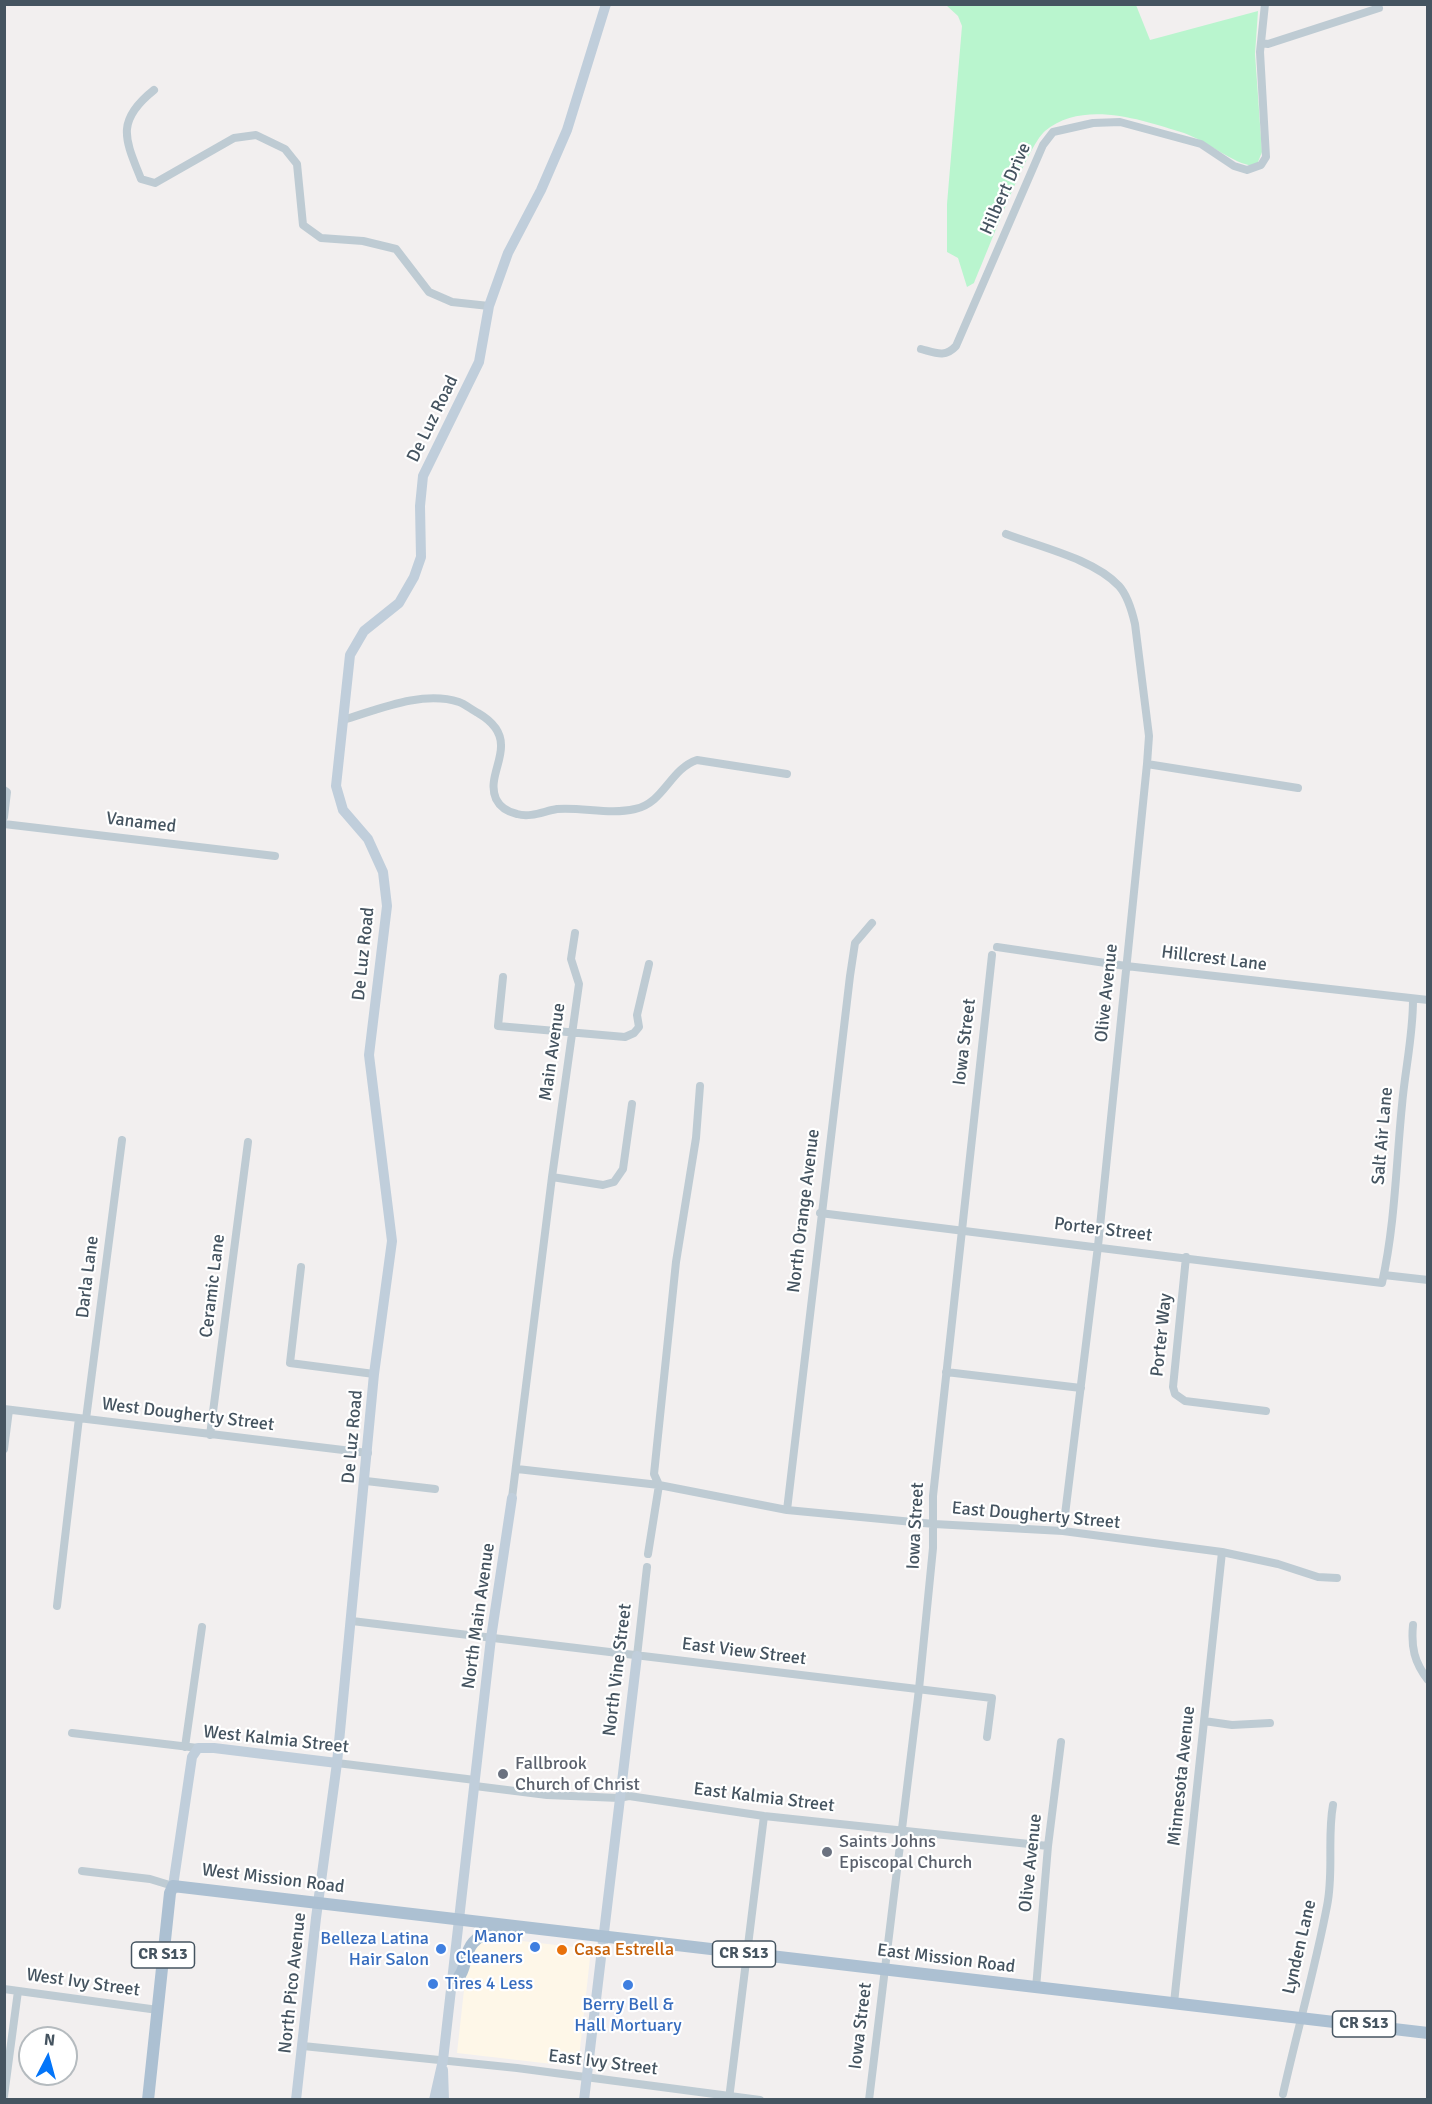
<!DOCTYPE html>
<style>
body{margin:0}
#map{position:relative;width:1432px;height:2104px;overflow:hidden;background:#f2efef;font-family:Signika,sans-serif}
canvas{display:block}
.frame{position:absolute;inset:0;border:6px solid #455460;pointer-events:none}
.north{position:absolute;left:18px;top:2026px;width:60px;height:60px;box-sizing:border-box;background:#fff;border:2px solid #b5bbbf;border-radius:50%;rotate:6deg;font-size:16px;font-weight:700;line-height:24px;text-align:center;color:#455460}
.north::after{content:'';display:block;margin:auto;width:21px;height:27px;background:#0375f9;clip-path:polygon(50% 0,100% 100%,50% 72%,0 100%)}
</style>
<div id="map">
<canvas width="1432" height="2104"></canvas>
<div class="frame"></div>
<div class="north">N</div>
</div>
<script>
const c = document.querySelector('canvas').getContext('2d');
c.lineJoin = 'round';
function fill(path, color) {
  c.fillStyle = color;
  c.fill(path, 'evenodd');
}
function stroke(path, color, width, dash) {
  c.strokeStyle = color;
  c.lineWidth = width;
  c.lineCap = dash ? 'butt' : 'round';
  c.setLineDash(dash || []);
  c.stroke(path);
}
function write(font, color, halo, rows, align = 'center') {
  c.font = font + ' Signika,sans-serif';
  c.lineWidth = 4.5;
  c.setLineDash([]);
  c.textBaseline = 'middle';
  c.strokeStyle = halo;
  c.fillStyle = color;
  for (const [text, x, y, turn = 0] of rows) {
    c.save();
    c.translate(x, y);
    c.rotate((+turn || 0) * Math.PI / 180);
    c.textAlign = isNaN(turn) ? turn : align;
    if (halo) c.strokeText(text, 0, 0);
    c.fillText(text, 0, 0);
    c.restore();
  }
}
const commercial = new Path2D(`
 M487 1937 591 1949 578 2067 457 2053 468 1954Z`);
const green = new Path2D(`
 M946 5H1136L1150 40 1258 11 1255 54 1262 152 1258 162 1254 166C1233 164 1207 141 1184 133 1143 120 1083 99 1045 131 1027 146 986 256 974 283L967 287 958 258 947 252V204L962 26 958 16Z`);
const street = new Path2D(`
 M1261 43 1268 44 1379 8
 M154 90C115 121 125 139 141 179L155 183 234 138 256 135 285 149 297 164 303 225 321 238 363 241 396 249 429 292 452 302 489 306
 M921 349C936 353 945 358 956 346L1043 145 1053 132 1093 123 1120 122 1201 144 1234 166 1247 170 1261 165 1266 157 1260 52 1265 4
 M1006 534C1040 547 1094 559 1119 586 1128 596 1132 611 1135 624L1149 736 1147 764 1098 1246 1063 1531
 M343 720C377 710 422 690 459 702 465 704 472 710 478 713 490 720 501 730 501 745 502 762 488 781 496 799 500 807 508 812 517 814 531 818 544 811 557 809 583 807 610 815 635 809 664 803 670 769 697 760L787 774
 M1147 764 1298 788
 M4 790 7 792 4 817
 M4 824 275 856
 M997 947 1126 966 1428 1000
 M503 977 498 1026 625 1037 634 1033 639 1027 637 1015 649 964
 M552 1177 603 1185 614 1182 623 1169 632 1104
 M820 1213 1382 1283C1395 1225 1396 1165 1402 1105 1405 1070 1413 1036 1413 1000
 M1186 1257 1173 1387 1175 1394 1185 1401 1266 1411
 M301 1267 290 1363 374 1374
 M1384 1275 1428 1280
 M946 1372 1081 1388
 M4 1409 368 1453
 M86 1419 122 1140
 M210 1435 248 1142
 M4 1449 9 1410
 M517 1469 659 1485 787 1510 934 1524 1063 1531 1222 1552 1278 1564 1318 1577 1337 1578
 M366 1481 435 1489
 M512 1498 552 1177 579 984 571 959 575 933
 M787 1510 850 976 855 943 872 923
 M648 1554 659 1485 654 1474 676 1262 696 1138 700 1086
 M57 1606 79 1418
 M352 1621 992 1698 987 1737
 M1413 1625C1411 1647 1414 1662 1428 1680
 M637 1656 647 1567
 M1204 1721 1232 1725 1270 1723
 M72 1733 198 1748
 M185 1747 202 1627
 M337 1763 475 1780
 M475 1786 547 1795 619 1798 629 1796 764 1816 1048 1846
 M82 1871 150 1879 173 1886
 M1036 1988 1048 1846 1061 1742
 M4 1989 158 2010
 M1174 2003 1222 1552
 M303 2046 517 2068 760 2100
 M1283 2094C1297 2031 1315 1969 1327 1906 1334 1872 1327 1838 1333 1805
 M4 2096 18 1991
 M729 2099 764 1816
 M869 2100 919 1689 933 1548V1496L992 955`);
const secondary = new Path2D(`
 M173 1886 192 1757 198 1748H214L337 1763
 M443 2070 444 2100
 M296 2100 316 1918 337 1763 374 1374 392 1241 369 1055 387 906 383 872 368 839 343 810 336 786 350 655 364 631 399 603 414 577 421 557 420 506 423 476 479 362 489 306 508 253 541 190 567 130 606 4
 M434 2100 443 2060 491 1638 512 1498
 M584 2100 637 1656`);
const primary = new Path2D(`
 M452 1985C477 1962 451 1943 502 1927
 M148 2100 170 1893 173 1886 1428 2033`);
const markers = [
 [503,1774,6,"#6b7280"],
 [827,1852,6,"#6b7280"],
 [535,1947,6,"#3f7fe0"],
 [441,1949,6,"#3f7fe0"],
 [562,1950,6,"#e8710a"],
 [433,1984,6,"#3f7fe0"],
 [628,1985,6,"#3f7fe0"]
];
const shields = [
 [744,1954,63],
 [163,1955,63],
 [1364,2024,63]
];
const shieldNames = [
 ["CR S13",744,1954],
 ["CR S13",163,1955],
 ["CR S13",1364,2024]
];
const streetNames = [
 ["Hilbert Drive",1006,189,-66],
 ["De Luz Road",433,419,-64],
 ["Vanamed",141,823,7],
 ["De Luz Road",364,954,-84],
 ["Hillcrest Lane",1214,959,7],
 ["Olive Avenue",1107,993,-84],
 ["Iowa Street",965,1042,-83],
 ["Main Avenue",553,1052,-82],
 ["Salt Air Lane",1383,1136,-85],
 ["North Orange Avenue",804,1211,-83],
 ["Porter Street",1103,1230,7],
 ["Darla Lane",88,1277,-83],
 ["Ceramic Lane",213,1286,-83],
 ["Porter Way",1162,1335,-84],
 ["West Dougherty Street",188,1415,7],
 ["De Luz Road",353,1437,-85],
 ["East Dougherty Street",1036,1516,5],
 ["Iowa Street",916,1526,-87],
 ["North Main Avenue",479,1616,-82],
 ["East View Street",744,1652,7],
 ["North Vine Street",618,1670,-83],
 ["West Kalmia Street",276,1740,6],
 ["Minnesota Avenue",1182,1776,-84],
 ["East Kalmia Street",764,1798,7],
 ["Olive Avenue",1031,1863,-84],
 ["West Mission Road",273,1879,7],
 ["Lynden Lane",1300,1947,-77],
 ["East Mission Road",946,1959,7],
 ["West Ivy Street",83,1983,8],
 ["North Pico Avenue",293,1983,-84],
 ["Iowa Street",861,2026,-83],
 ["East Ivy Street",603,2063,7]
];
const worshipNames = [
 ["Fallbrook",515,1764],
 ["Church of Christ",515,1785],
 ["Saints Johns",839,1842],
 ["Episcopal Church",839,1863]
];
const shopNames = [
 ["Manor",523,1937],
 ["Cleaners",523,1958],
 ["Belleza Latina",429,1939],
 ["Hair Salon",429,1960],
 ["Tires 4 Less",445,1984,"left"],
 ["Berry Bell &",628,2005,"center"],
 ["Hall Mortuary",628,2026,"center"]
];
const foodNames = [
 ["Casa Estrella",574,1950]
];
fill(commercial, '#fef7e8');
fill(green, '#b9f5ce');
stroke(street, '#becbd3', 8);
stroke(secondary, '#c0cedb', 10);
stroke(primary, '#acc0d2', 12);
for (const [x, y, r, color] of markers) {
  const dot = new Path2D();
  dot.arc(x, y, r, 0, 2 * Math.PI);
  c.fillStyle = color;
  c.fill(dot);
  stroke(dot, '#fff', 2);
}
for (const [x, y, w] of shields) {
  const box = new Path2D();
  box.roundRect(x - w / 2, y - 13, w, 26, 4.5);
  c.fillStyle = '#fff';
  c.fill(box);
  stroke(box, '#455460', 1.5);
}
write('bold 16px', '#455460', null, shieldNames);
write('18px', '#455460', '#fff', streetNames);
write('18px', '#5b616d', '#fff', worshipNames, 'left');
write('18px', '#366cbe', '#fff', shopNames, 'right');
write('18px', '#c56008', '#fff', foodNames, 'left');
</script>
